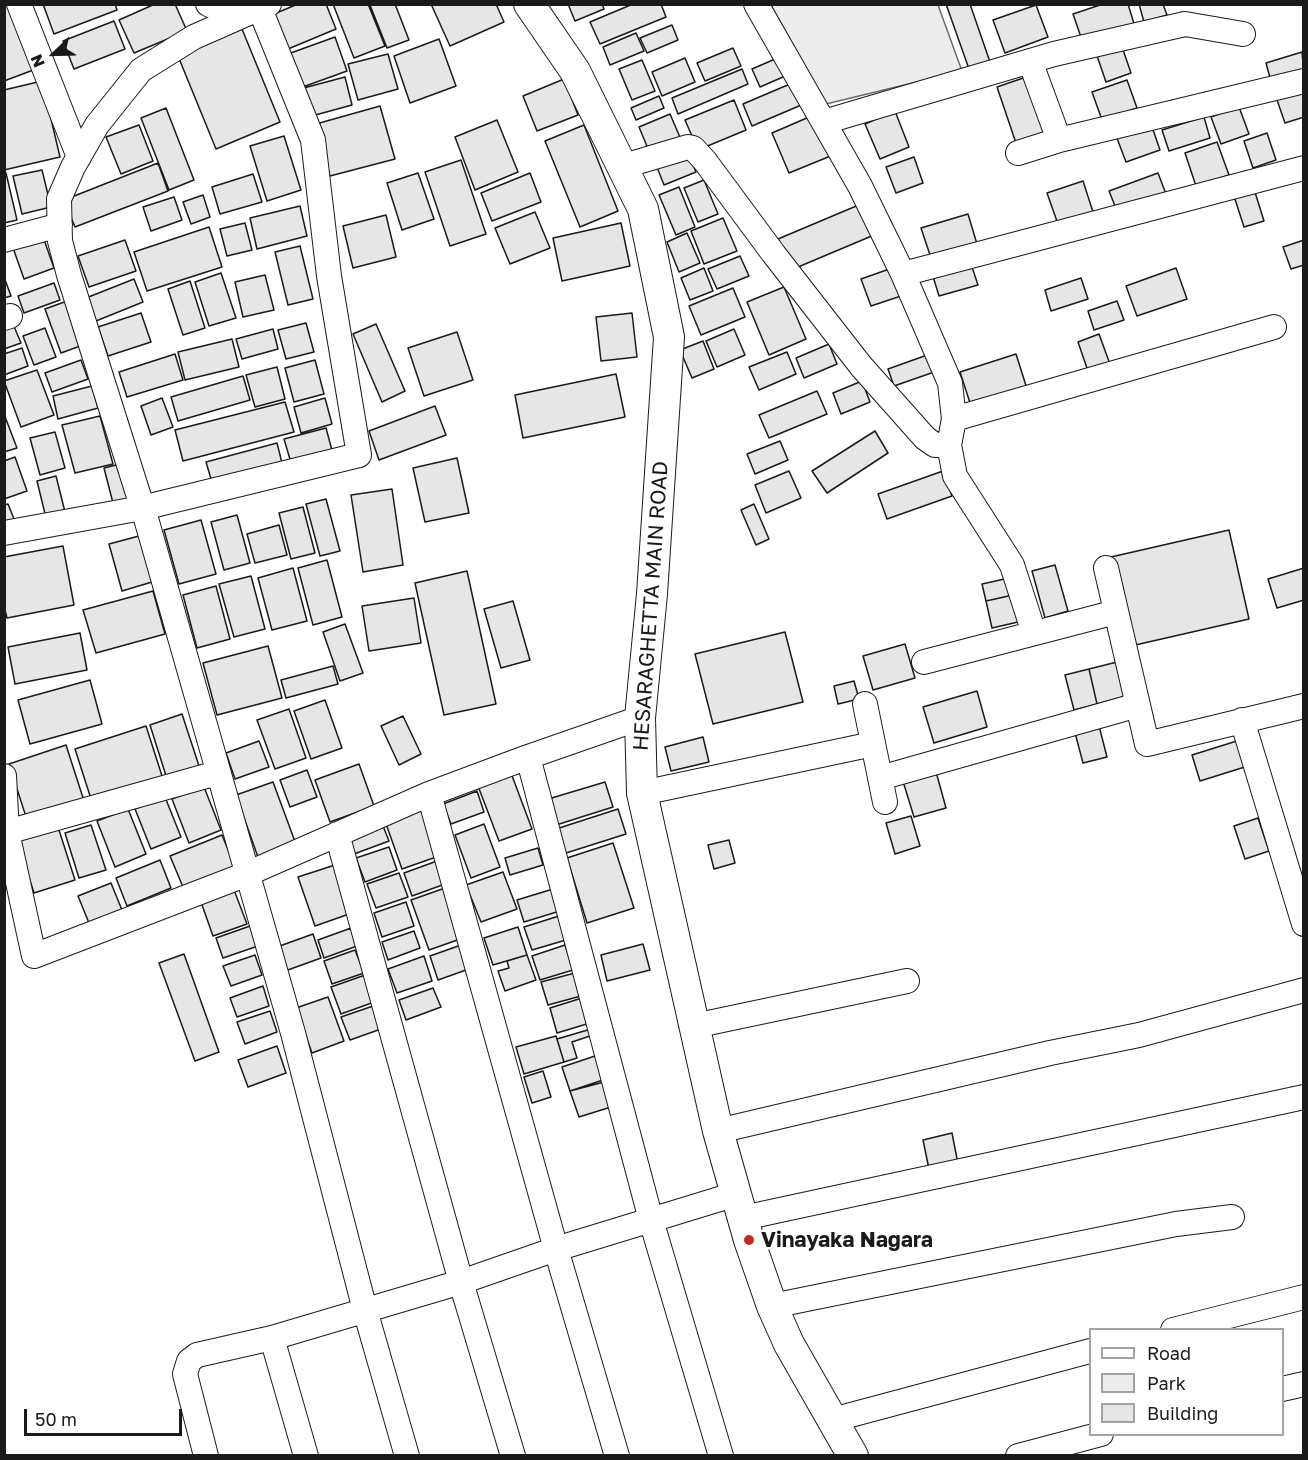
<!DOCTYPE html>
<style>
body{margin:0}
#map{position:relative;width:1308px;height:1460px;overflow:hidden;background:#fff;font-family:"Golos Text",sans-serif}
canvas{display:block}
.frame{position:absolute;inset:0;border:6px solid #1a1a1a;pointer-events:none}
.legend{position:absolute;left:1089px;top:1328px;width:195px;height:108px;box-sizing:border-box;background:#fff;border:2px solid #a3a3a3;margin:0;padding:8px 10px;list-style:none;font-size:18px;color:#1a1a1a}
.legend li{display:flex;align-items:center;gap:12px;height:30px}
.legend b{width:30px;border:2px solid #a3a3a3}
.north{position:absolute;left:24px;top:24px;width:60px;height:60px;-webkit-text-stroke:4px #fff;paint-order:stroke;rotate:247deg;font-size:16px;font-weight:700;line-height:24px;text-align:center;color:#1a1a1a}
.north::after{content:'';display:block;margin:auto;width:21px;height:27px;background:#1a1a1a;clip-path:polygon(50% 0,100% 100%,50% 72%,0 100%)}
.scale{position:absolute;left:24px;top:1409px;width:158px;height:27px;box-sizing:border-box;border:3px solid #1a1a1a;border-top:0;padding-left:8px;font-size:18px;line-height:21px;white-space:nowrap;color:#1a1a1a;-webkit-text-stroke:4px #fff;paint-order:stroke}
</style>
<div id="map">
<canvas width="1308" height="1460"></canvas>
<div class="frame"></div>
<ul class="legend">
<li><b style="height:8px;background:#fff"></b>Road</li>
<li><b style="height:16px;background:#ededed"></b>Park</li>
<li><b style="height:16px;background:#e6e6e6"></b>Building</li>
</ul>
<div class="north">N</div>
<div class="scale">50 m</div>
</div>
<script>
const c = document.querySelector('canvas').getContext('2d');
c.lineJoin = 'round';
function fill(path, color) {
  c.fillStyle = color;
  c.fill(path, 'evenodd');
}
function stroke(path, color, width, dash) {
  c.strokeStyle = color;
  c.lineWidth = width;
  c.lineCap = dash ? 'butt' : 'round';
  c.setLineDash(dash || []);
  c.stroke(path);
}
function write(font, color, halo, rows, align = 'center') {
  c.font = font + ' "Golos Text",sans-serif';
  c.lineWidth = 4.5;
  c.setLineDash([]);
  c.textBaseline = 'middle';
  c.strokeStyle = halo;
  c.fillStyle = color;
  for (const [text, x, y, turn = 0] of rows) {
    c.save();
    c.translate(x, y);
    c.rotate((+turn || 0) * Math.PI / 180);
    c.textAlign = isNaN(turn) ? turn : align;
    if (halo) c.strokeText(text, 0, 0);
    c.fillText(text, 0, 0);
    c.restore();
  }
}
const green = new Path2D(`
 M771 5H938L962 71 826 104Z`);
const building = new Path2D(`
 M4 4H11L36 69 4 81Z
 M43 4H115L117 10 54 34Z
 M155 4H175L187 31 134 53 119 20Z
 M298 4H326L336 29 288 49 274 14Z
 M333 4H368L385 46 354 58Z
 M395 4 409 40 387 48 370 5Z
 M431 4H496L504 22 450 46Z
 M568 4H602L604 9 575 21Z
 M633 4H661L666 17 600 44 590 22Z
 M946 4H970L990 62 969 69Z
 M1103 4H1128L1135 27 1083 43 1073 14Z
 M1139 4H1163L1167 15 1144 22Z
 M1036 5 1048 37 1005 53 993 20Z
 M114 21 125 49 74 69 63 41Z
 M672 25 678 40 647 53 640 38Z
 M242 29 280 122 216 149 178 56Z
 M636 33 644 51 610 65 603 47Z
 M335 37 347 71 300 88 288 54Z
 M439 39 456 86 410 103 394 56Z
 M1120 41 1131 73 1106 82 1095 50Z
 M733 48 741 66 705 81 697 63Z
 M1302 52 1304 75 1272 85 1266 63Z
 M388 54 398 89 358 100 348 64Z
 M782 56 790 74 760 87 752 69Z
 M685 58 695 82 662 96 652 72Z
 M642 60 655 91 632 100 619 69Z
 M742 69 748 84 678 114 672 98Z
 M1029 76 1050 134 1017 146 997 87Z
 M345 77 352 105 308 117 300 89Z
 M564 79 578 115 537 131 523 96Z
 M1127 80 1137 108 1102 120 1092 92Z
 M42 81 60 157 4 170V90Z
 M797 81 806 103 752 126 743 104Z
 M1304 88V117L1285 123 1276 97Z
 M659 96 664 108 636 120 631 108Z
 M734 100 746 130 698 150 685 120Z
 M380 106 395 159 330 176 316 124Z
 M1239 107 1249 134 1221 144 1211 117Z
 M166 108 194 180 169 190 141 118Z
 M895 111 909 147 880 159 865 124Z
 M670 114 682 142 651 156 639 127Z
 M816 114 833 155 789 173 772 133Z
 M1204 117 1210 138 1169 151 1162 130Z
 M497 120 518 172 475 190 455 137Z
 M1150 121 1160 150 1126 162 1115 133Z
 M139 125 153 161 121 174 106 137Z
 M584 125 618 211 580 227 545 141Z
 M1267 133 1276 160 1253 168 1244 141Z
 M284 136 301 190 267 201 250 146Z
 M1217 142 1229 175 1196 186 1185 153Z
 M686 149 696 172 664 185 655 162Z
 M914 157 923 183 896 193 886 167Z
 M461 160 486 234 450 246 425 172Z
 M158 163 168 191 75 227 64 200Z
 M42 170 51 207 22 214 13 176Z
 M6 173 17 220 4 223V174Z
 M418 173 434 219 402 230 387 183Z
 M530 173 541 202 492 221 481 193Z
 M1158 173 1166 194 1117 211 1109 191Z
 M253 174 262 202 220 214 212 187Z
 M704 180 718 214 698 222 684 188Z
 M1083 181 1094 215 1059 227 1047 193Z
 M679 187 695 227 676 235 659 195Z
 M1254 189 1264 221 1244 227 1234 196Z
 M203 195 210 217 191 224 183 202Z
 M174 197 182 220 151 231 143 207Z
 M861 204 874 235 791 270 778 239Z
 M300 206 307 236 257 249 250 218Z
 M535 212 550 248 510 264 495 228Z
 M968 214 977 244 931 258 921 228Z
 M386 215 396 257 353 268 343 226Z
 M723 218 737 251 704 264 691 231Z
 M245 223 252 250 227 256 220 229Z
 M621 223 630 266 562 281 553 238Z
 M209 227 222 267 147 291 134 252Z
 M687 233 700 263 679 272 667 242Z
 M42 234 54 268 24 279 12 245Z
 M125 240 136 271 89 287 78 256Z
 M1304 240V265L1291 269 1283 247Z
 M300 246 313 299 288 305 275 252Z
 M740 256 749 276 717 289 708 269Z
 M970 261 978 285 939 296 932 273Z
 M895 267 904 295 871 306 861 279Z
 M704 268 713 291 690 300 681 278Z
 M1176 268 1187 299 1137 316 1126 286Z
 M221 273 236 318 209 326 195 282Z
 M265 275 274 310 243 317 235 282Z
 M4 277 11 296 4 298Z
 M1081 278 1088 299 1051 311 1045 290Z
 M134 279 143 302 96 321 86 298Z
 M190 281 205 328 183 335 168 289Z
 M54 283 60 300 24 313 18 296Z
 M784 287 806 339 769 355 747 302Z
 M733 288 745 317 701 335 689 306Z
 M67 301 83 345 61 353 45 309Z
 M1117 301 1124 320 1094 330 1088 311Z
 M141 313 151 342 108 356 98 327Z
 M632 313 637 357 601 361 596 317Z
 M306 323 314 352 286 359 278 330Z
 M13 324 21 343 4 349V327Z
 M376 324 405 391 382 402 353 334Z
 M45 328 56 357 34 365 23 336Z
 M273 329 278 349 242 359 236 339Z
 M734 329 745 355 717 367 706 341Z
 M457 332 473 380 424 396 408 348Z
 M1099 334 1111 367 1089 374 1078 342Z
 M232 339 239 367 185 380 178 352Z
 M703 341 714 369 692 378 680 350Z
 M829 344 837 364 804 378 796 358Z
 M22 348 28 366 4 375V354Z
 M787 352 796 374 759 390 749 367Z
 M175 354 183 380 127 397 119 372Z
 M930 354 937 371 894 386 888 369Z
 M1016 354 1028 392 972 409 960 372Z
 M81 360 88 379 52 392 45 373Z
 M315 360 324 394 294 402 285 368Z
 M277 367 285 399 255 407 246 375Z
 M37 370 54 415 21 427 4 381Z
 M616 374 625 417 523 438 515 395Z
 M243 376 250 400 178 421 171 397Z
 M862 381 870 402 841 414 833 393Z
 M92 386 98 408 58 419 53 396Z
 M817 391 827 414 769 438 759 415Z
 M162 398 173 427 151 435 141 406Z
 M325 398 332 424 301 433 294 407Z
 M285 402 294 432 183 461 175 430Z
 M435 406 446 435 379 460 369 431Z
 M4 414 17 448 4 452Z
 M100 416 113 464 75 473 62 425Z
 M326 428 333 454 292 466 284 439Z
 M875 431 888 453 827 493 812 471Z
 M55 432 65 468 40 475 30 438Z
 M780 441 788 460 755 474 747 454Z
 M277 443 284 471 214 489 206 462Z
 M15 457 27 491 4 499V461Z
 M457 458 469 513 425 522 413 468Z
 M120 464 129 499 113 503 104 468Z
 M789 471 801 498 766 513 755 485Z
 M943 471 952 496 887 519 878 494Z
 M56 476 66 516 47 522 37 481Z
 M392 489 403 565 363 572 351 495Z
 M326 499 340 551 320 556 306 504Z
 M8 504 16 524 4 529V505Z
 M754 504 769 539 756 545 741 510Z
 M303 507 315 553 291 559 279 513Z
 M237 515 250 563 224 570 211 522Z
 M201 520 216 574 179 584 164 530Z
 M279 525 287 555 255 563 247 534Z
 M1229 530 1249 619 1131 646 1111 557Z
 M139 536 152 582 122 591 109 544Z
 M63 546 74 605 7 618 4 606V557Z
 M327 560 342 617 313 625 298 568Z
 M1055 565 1068 611 1045 618 1032 571Z
 M293 568 307 621 272 630 258 578Z
 M1304 568V600L1277 608 1268 579Z
 M467 571 496 704 444 715 415 583Z
 M251 576 265 629 234 637 219 584Z
 M1009 578 1013 595 986 601 982 584Z
 M216 586 230 639 197 648 183 595Z
 M153 591 165 634 96 653 83 610Z
 M1013 595 1018 622 992 628 986 601Z
 M414 598 421 643 369 651 362 606Z
 M513 601 530 660 501 668 484 609Z
 M345 624 363 673 340 681 323 632Z
 M785 632 803 702 713 724 695 654Z
 M80 633 87 670 15 684 8 647Z
 M905 644 915 678 873 690 863 656Z
 M268 646 282 698 217 715 203 663Z
 M1117 662 1126 696 1097 704 1089 669Z
 M333 666 338 684 286 698 281 680Z
 M1089 669 1097 704 1074 710 1065 675Z
 M90 680 102 724 30 744 18 700Z
 M854 681 859 699 838 704 834 686Z
 M977 691 987 727 934 743 923 707Z
 M325 700 342 748 311 759 294 711Z
 M289 709 306 758 275 769 257 720Z
 M182 714 200 769 167 779 150 725Z
 M403 716 421 754 399 765 381 726Z
 M1098 722 1107 757 1083 763 1074 729Z
 M146 726 163 779 92 802 75 749Z
 M703 737 709 762 671 771 665 747Z
 M1240 740 1248 766 1200 781 1192 755Z
 M259 741 269 767 235 779 226 753Z
 M66 745 85 804 28 823 9 764Z
 M359 764 374 806 330 822 315 780Z
 M935 768 946 808 914 817 902 778Z
 M307 770 317 797 290 807 280 780Z
 M511 773 532 829 499 841 478 786Z
 M273 782 297 847 259 860 236 795Z
 M605 782 613 807 553 826 545 800Z
 M204 787 221 830 189 843 172 799Z
 M477 791 484 812 451 824 443 804Z
 M165 797 181 837 151 849 135 809Z
 M422 808 439 856 402 869 385 821Z
 M128 809 146 854 115 867 97 821Z
 M618 809 626 834 563 854 556 829Z
 M911 816 920 846 895 854 886 823Z
 M1258 818 1269 851 1245 859 1234 826Z
 M484 824 500 867 471 878 455 835Z
 M91 825 106 870 79 878 65 833Z
 M383 826 389 841 354 854 348 839Z
 M58 827 75 880 34 893 17 840Z
 M222 835 235 867 183 887 170 856Z
 M729 840 735 863 714 869 708 845Z
 M613 843 634 908 587 923 567 858Z
 M389 847 397 870 365 882 356 858Z
 M538 848 543 865 510 875 505 858Z
 M160 860 171 888 127 906 116 878Z
 M437 861 445 884 412 896 404 873Z
 M335 865 352 913 315 926 298 877Z
 M503 872 517 909 481 922 466 885Z
 M399 873 408 897 376 908 367 884Z
 M111 883 124 915 91 928 78 896Z
 M445 888 463 938 429 950 411 900Z
 M553 889 560 911 524 922 517 900Z
 M234 890 247 924 213 936 201 902Z
 M406 902 414 926 382 937 374 913Z
 M559 916 566 940 532 950 524 927Z
 M250 926 258 946 223 958 216 938Z
 M518 927 527 955 493 965 484 938Z
 M351 928 357 946 324 958 318 940Z
 M414 931 420 948 388 960 382 942Z
 M313 934 321 958 285 971 277 947Z
 M643 944 650 970 607 981 601 955Z
 M461 945 469 969 438 980 430 956Z
 M565 945 573 970 540 980 532 956Z
 M355 950 364 973 332 984 324 961Z
 M184 954 219 1052 195 1061 159 963Z
 M255 955 262 975 231 986 223 966Z
 M527 955 536 980 505 991 498 971 509 968 507 961Z
 M424 956 432 981 397 993 388 969Z
 M575 973 581 996 548 1005 541 982Z
 M368 974 377 1001 341 1014 331 987Z
 M263 986 269 1006 237 1017 230 998Z
 M433 988 441 1007 406 1020 399 1000Z
 M328 997 344 1041 312 1053 296 1008Z
 M582 998 590 1023 557 1033 550 1008Z
 M373 1006 381 1029 350 1040 341 1017Z
 M270 1011 277 1032 245 1044 237 1022Z
 M591 1029 593 1035 572 1042 577 1058 564 1062 557 1039Z
 M556 1036 564 1062 524 1074 516 1047Z
 M277 1046 286 1073 248 1087 238 1060Z
 M595 1056 603 1080 570 1091 562 1067Z
 M543 1071 551 1097 532 1103 524 1077Z
 M604 1082 611 1107 579 1117 570 1091Z
 M952 1133 959 1169 930 1174 923 1140Z`);
const minor = new Path2D(`
 M19 4 79 157
 M208 4 236 17
 M269 4 194 37 141 70 97 125 73 167 59 199 60 241 69 275 147 522 293 1033 365 1310 407 1456
 M756 4 860 186 903 274 950 383 954 419 949 445 955 476 1012 565 1034 633
 M1030 61 1059 140 1304 81
 M824 122 1054 54 1185 24 1243 34
 M1018 153 1059 140
 M624 166 688 147 693 148 705 161 773 253 861 366 925 438 935 445H949
 M4 240 60 225
 M903 274 1304 168
 M4 318 10 316
 M954 419 1274 327
 M4 533 142 508 359 455 329 276 313 140 260 9
 M1106 568 1147 744 1304 706
 M924 662 1116 612
 M865 704 885 802
 M1242 720 1304 924
 M528 757 651 1220 721 1456
 M4 776 7 832 34 956 247 874 429 794 528 757 640 718
 M880 778 1138 705
 M642 793 873 744
 M429 794 556 1249 617 1456
 M7 832 217 773
 M337 834 461 1282 513 1456
 M694 1026 907 981
 M718 1131 1050 1053 1139 1035 1304 990
 M743 1218 1304 1097
 M772 1306 1176 1224 1232 1217
 M1173 1330 1304 1297
 M272 1338 306 1456
 M1282 1389 1304 1384
 M832 1420 1090 1351
 M206 1456 185 1374 189 1361 197 1355 272 1338 461 1282 556 1249 736 1194
 M1018 1456 1101 1434`);
const major = new Path2D(`
 M529 4 575 71 643 209 669 337 652 594 640 718 642 793 718 1131 749 1240 772 1306 789 1344 853 1456`);
const markers = [
 [749,1240,6,"#c62828"]
];
const streetNames = [
 ["HESARAGHETTA MAIN ROAD",651,606,-86]
];
const poiNames = [
 ["Vinayaka Nagara",761,1240]
];
fill(green, '#ededed');
stroke(green, '#6a6a6a', 1.5);
fill(building, '#e6e6e6');
stroke(building, '#1a1a1a', 1.5);
stroke(minor, '#1a1a1a', 26);
stroke(major, '#1a1a1a', 32);
stroke(minor, '#fff', 24);
stroke(major, '#fff', 30);
for (const [x, y, r, color] of markers) {
  const dot = new Path2D();
  dot.arc(x, y, r, 0, 2 * Math.PI);
  c.fillStyle = color;
  c.fill(dot);
  stroke(dot, '#fff', 2);
}
write('21px', '#1a1a1a', '#fff', streetNames);
write('bold 21px', '#1a1a1a', '#fff', poiNames, 'left');
</script>
